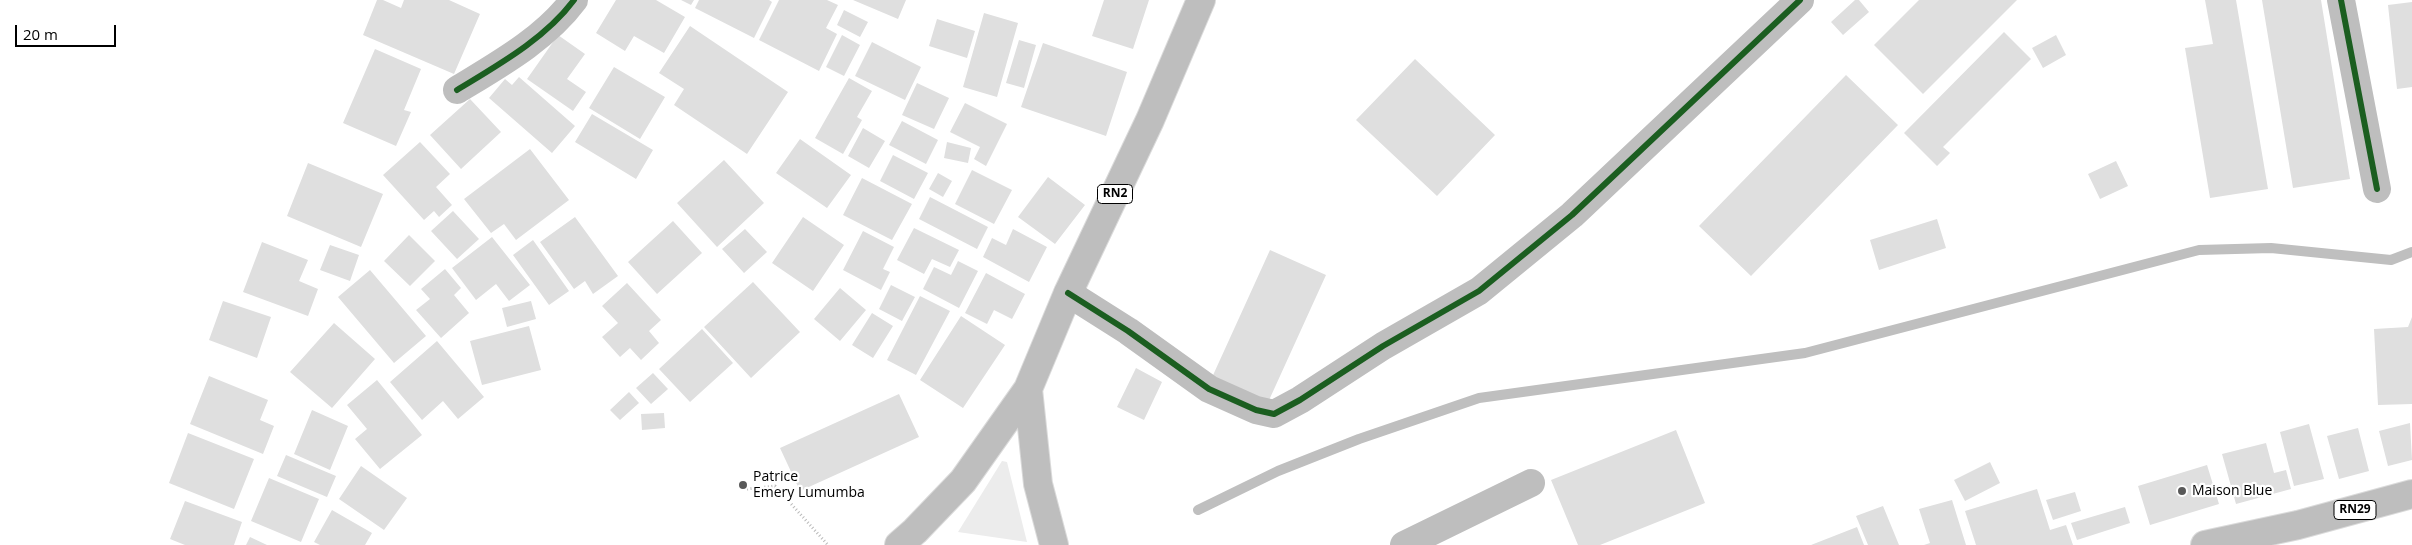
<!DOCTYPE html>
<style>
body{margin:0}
#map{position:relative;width:2412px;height:545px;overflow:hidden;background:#fff;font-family:"Open Sans",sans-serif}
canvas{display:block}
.scale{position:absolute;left:15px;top:25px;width:101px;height:22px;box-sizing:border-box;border:2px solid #000;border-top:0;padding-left:6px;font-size:15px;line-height:18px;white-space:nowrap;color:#000;-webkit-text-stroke:4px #fff;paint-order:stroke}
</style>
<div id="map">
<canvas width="2412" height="545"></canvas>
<div class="scale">20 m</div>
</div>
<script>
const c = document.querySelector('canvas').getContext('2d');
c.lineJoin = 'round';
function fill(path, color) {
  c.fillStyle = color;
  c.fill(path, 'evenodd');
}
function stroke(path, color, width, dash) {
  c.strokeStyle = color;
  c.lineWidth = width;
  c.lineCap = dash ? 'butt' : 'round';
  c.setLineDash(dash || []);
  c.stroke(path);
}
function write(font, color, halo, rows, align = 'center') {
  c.font = font + ' "Open Sans",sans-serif';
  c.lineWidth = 4.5;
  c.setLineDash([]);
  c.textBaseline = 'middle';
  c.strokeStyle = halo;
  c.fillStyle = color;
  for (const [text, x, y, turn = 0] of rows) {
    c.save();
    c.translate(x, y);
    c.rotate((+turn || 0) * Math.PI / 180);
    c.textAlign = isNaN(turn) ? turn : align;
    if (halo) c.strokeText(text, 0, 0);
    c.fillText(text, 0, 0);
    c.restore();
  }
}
const green = new Path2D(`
 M1002 461 1007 462 1027 542 958 532Z`);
const stream = new Path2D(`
 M1198 510 1278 471 1359 439 1479 398 1805 353 2199 250 2271 248 2391 260 2412 252`);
const building = new Path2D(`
 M377 0H383L401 8 404 0H449L480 14 454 74 363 35Z
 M616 0H656L685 17 664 53 634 36 625 51 596 33Z
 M681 0H694L691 5Z
 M699 0H769L772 2 754 38 695 8Z
 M779 0H827L838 5 826 28 837 34 819 71 759 40Z
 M853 0H906L898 19Z
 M1104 0H1149L1133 49 1092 36Z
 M1855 0H1859L1869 12 1843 35 1831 22Z
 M1919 0H2017L1923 94 1874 45Z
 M2205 0H2236L2268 189 2210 198 2185 48 2213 44Z
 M2262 0H2321L2350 179 2293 188Z
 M2412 2V87L2397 89 2388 5Z
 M844 10 868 22 860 37 837 25Z
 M984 13 1018 23 997 97 963 87Z
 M937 19 975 31 967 58 929 46Z
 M690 26 788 92 747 154 674 105 684 89 659 73Z
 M2004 32 2031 59 1943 147 1950 153 1937 166 1904 133Z
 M558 35 585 54 567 79 586 92 573 111 527 79Z
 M842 35 860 45 844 76 826 67Z
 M2056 35 2066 55 2043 68 2032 48Z
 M1019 40 1036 45 1024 88 1006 83Z
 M872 42 921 67 905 100 855 76Z
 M1043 43 1127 72 1106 136 1021 107Z
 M375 49 421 69 404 110 411 112 396 146 343 123Z
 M1415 59 1495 135 1437 196 1356 120Z
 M614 67 665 97 640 139 589 108Z
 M1846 75 1898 125 1751 276 1699 226Z
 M519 77 575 126 552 153 489 98 505 79 512 85Z
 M849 78 872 91 857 117 862 120 843 154 815 138Z
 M917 83 949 98 934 129 902 115Z
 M470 99 501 132 461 169 430 135Z
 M965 103 1007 124 986 166 974 159 980 147 950 132Z
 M592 114 653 150 636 179 575 142Z
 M902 121 938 140 926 164 889 145Z
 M863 128 885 141 869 168 848 156Z
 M800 139 851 175 827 208 776 173Z
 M420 142 450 174 436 187 452 205 439 217 434 211 424 220 383 175Z
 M947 142 971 148 968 163 944 158Z
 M530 149 569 200 516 240 504 224 491 233 464 199Z
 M893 155 928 173 914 199 880 181Z
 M724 160 764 203 717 247 677 203Z
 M2116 161 2128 186 2100 199 2088 174Z
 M308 163 383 194 361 247 287 216Z
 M972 170 1012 190 994 224 955 204Z
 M938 173 952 181 943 197 929 189Z
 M1048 177 1085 205 1055 244 1018 217Z
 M862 178 912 204 892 240 843 215Z
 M930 197 988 227 977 249 919 219Z
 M453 211 479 239 457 259 431 231Z
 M575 217 618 276 593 294 585 281 574 289 540 242Z
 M803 217 844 245 813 291 772 263Z
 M1937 219 1946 248 1879 270 1870 240Z
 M673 221 702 253 657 294 628 262Z
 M914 228 959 250 950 267 932 259 924 274 897 260Z
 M745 229 767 252 744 273 722 249Z
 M1013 229 1047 247 1029 282 983 257 992 238 1006 245Z
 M863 231 894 247 883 269 890 272 881 290 843 270Z
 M409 235 435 261 410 286 384 261Z
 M492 237 530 285 509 301 496 284 476 300 452 268Z
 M533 240 569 291 549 305 513 255Z
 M262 242 308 260 299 281 318 289 308 316 243 292Z
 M330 245 359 255 350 281 320 270Z
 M1270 250 1326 275 1265 409 1209 384Z
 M958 261 978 271 959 308 923 289 934 267 951 275Z
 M445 269 461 288 454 295 469 313 441 338 416 310 430 299 421 289Z
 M370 270 426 336 394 363 338 297Z
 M986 273 1025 294 1012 319 994 310 987 324 965 313Z
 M753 282 800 332 751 378 704 327Z
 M627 283 661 320 649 331 659 343 641 360 630 348 620 357 602 337 618 323 602 306Z
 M891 285 915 297 902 321 879 309Z
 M840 288 866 310 840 341 814 319Z
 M920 296 950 311 916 375 887 360Z
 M223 301 271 317 257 358 209 340Z
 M531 301 536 319 507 327 502 308Z
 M872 313 893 326 873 358 852 345Z
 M961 316 1005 345 963 408 920 380Z
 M2412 317V404L2378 405 2374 329 2408 327Z
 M334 323 375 359 332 408 290 372Z
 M529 326 541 370 482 385 470 341Z
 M702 329 733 363 690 402 659 369Z
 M437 341 484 397 458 419 443 401 422 420 390 382Z
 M1136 368 1162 382 1144 420 1117 407Z
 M653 373 668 389 651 404 636 388Z
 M209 376 268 400 260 420 274 426 263 454 190 424Z
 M377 380 422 435 380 469 355 439 367 429 347 405Z
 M629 392 639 403 620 420 610 410Z
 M899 394 919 437 800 491 780 448Z
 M312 410 348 426 330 470 294 454Z
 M664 413 665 428 642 430 641 414Z
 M2410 423 2412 460 2388 466 2379 431Z
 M2309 424 2324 479 2294 486 2280 432Z
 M2358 428 2369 471 2339 479 2327 436Z
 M1676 430 1705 503 1600 545H1578L1551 480Z
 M188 433 254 459 234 509 169 483Z
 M2266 443 2274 473 2286 470 2291 489 2236 504 2222 454Z
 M286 455 336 476 327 497 277 476Z
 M1990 462 2000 483 1965 501 1954 480Z
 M2207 465 2219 504 2150 525 2138 486Z
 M361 466 407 498 384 530 339 499Z
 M269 478 319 499 301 542 251 521Z
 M2037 489 2050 530 2066 525 2073 545H1976L1965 511Z
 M2075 492 2081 511 2053 520 2046 500Z
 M1952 500 1966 545H1924L1930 543 1919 509Z
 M185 501 242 522 234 545H185L170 539Z
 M1883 506 1899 545H1868L1856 516Z
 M2125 507 2130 523 2077 540 2071 523Z
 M332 510 372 533 365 545H320L314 542Z
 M1857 527 1864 545H1811Z
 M250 537 267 545H246Z`);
const path = new Path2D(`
 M747 489 775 486 828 545`);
const minor = new Path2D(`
 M2341 0 2377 189
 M457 90C498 65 545 39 574 0
 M1068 293 1128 331 1209 389 1256 410 1274 414 1300 400 1383 346 1479 291 1572 215 1800 0
 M1404 545 1531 483`);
const major = new Path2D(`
 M2205 545 2298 525 2412 494`);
const highway = new Path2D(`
 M1028 389 1038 484 1054 545
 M899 545 915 531 963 481 1028 389 1068 293 1150 120 1201 0`);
const cycleway = new Path2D(`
 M2341 0 2377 189
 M457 90C498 65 545 39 574 0
 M1068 293 1128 331 1209 389 1256 410 1274 414 1300 400 1383 346 1479 291 1572 215 1800 0`);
const markers = [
 [743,485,5,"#595959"],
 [2182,491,5,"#595959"]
];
const shields = [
 [1115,194,35],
 [2355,510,42]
];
const shieldNames = [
 ["RN2",1115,194],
 ["RN29",2355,510]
];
const poiNames = [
 ["Patrice",753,477],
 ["Emery Lumumba",753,493],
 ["Maison Blue",2192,491]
];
fill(green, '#ececec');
stroke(stream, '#bfbfbf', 10);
fill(building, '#dfdfdf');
stroke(major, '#dbdbdb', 30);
stroke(highway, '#dbdbdb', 30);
stroke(path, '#b9b9b9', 3, [1, 2.5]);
stroke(minor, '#bebebe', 28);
stroke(major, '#bebebe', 28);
stroke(highway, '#bebebe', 28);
stroke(cycleway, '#1b5e20', 6);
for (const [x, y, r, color] of markers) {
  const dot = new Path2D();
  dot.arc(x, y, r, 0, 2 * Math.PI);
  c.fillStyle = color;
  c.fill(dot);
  stroke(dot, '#fff', 2);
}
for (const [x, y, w] of shields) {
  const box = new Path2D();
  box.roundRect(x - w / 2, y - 9.5, w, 19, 4);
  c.fillStyle = '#fff';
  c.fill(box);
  stroke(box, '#000', 1);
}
write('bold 12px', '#000', null, shieldNames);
write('14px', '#000', '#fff', poiNames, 'left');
</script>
